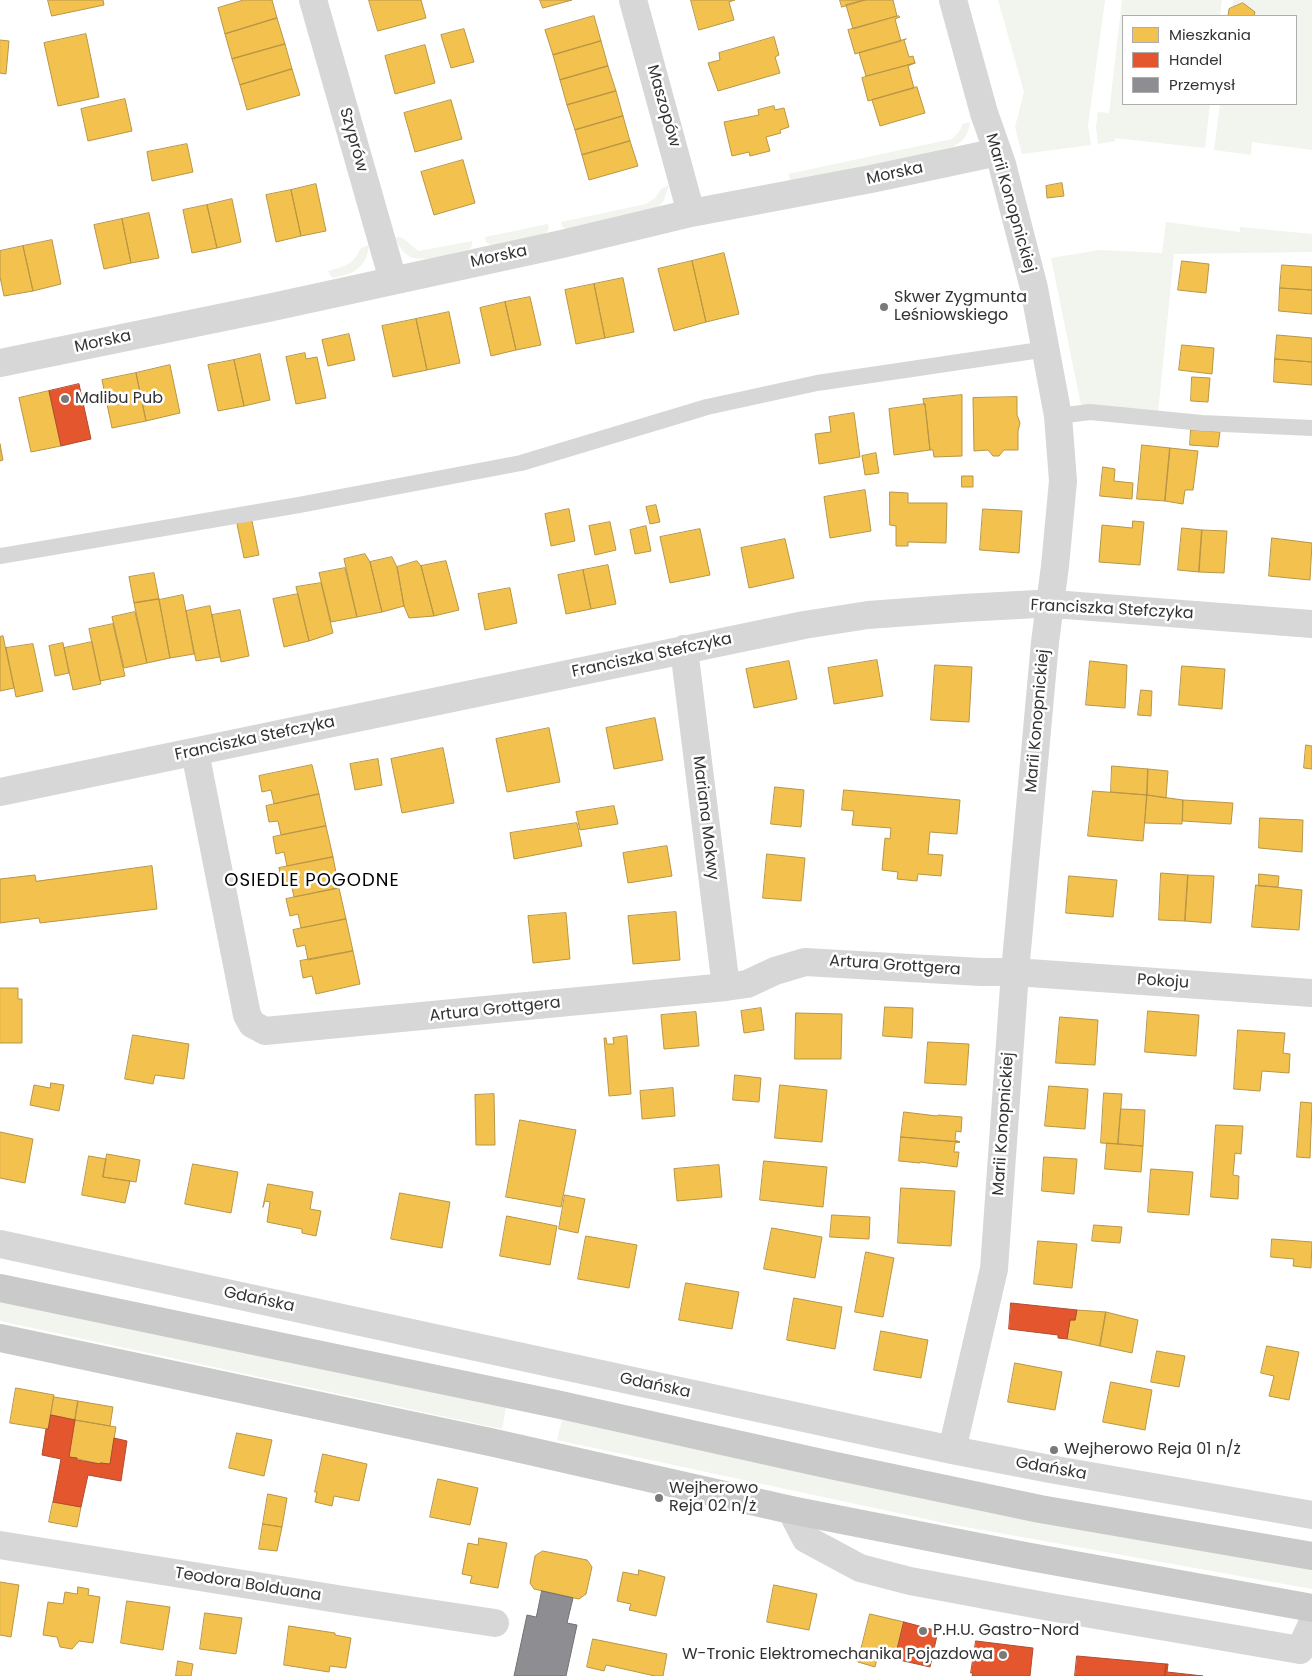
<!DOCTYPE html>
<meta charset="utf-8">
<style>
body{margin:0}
#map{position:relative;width:1312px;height:1676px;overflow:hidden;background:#fff;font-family:Poppins,sans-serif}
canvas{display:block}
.legend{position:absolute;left:1122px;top:15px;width:175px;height:90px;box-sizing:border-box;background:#fff;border:1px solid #adadad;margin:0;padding:6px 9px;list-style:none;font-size:15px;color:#333}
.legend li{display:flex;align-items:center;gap:10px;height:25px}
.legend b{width:25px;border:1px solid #adadad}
</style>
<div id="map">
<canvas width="1312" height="1676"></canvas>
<ul class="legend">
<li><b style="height:14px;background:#f2c14e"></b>Mieszkania</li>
<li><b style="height:14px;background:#e4572e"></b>Handel</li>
<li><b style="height:14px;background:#8d8d92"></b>Przemysł</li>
</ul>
</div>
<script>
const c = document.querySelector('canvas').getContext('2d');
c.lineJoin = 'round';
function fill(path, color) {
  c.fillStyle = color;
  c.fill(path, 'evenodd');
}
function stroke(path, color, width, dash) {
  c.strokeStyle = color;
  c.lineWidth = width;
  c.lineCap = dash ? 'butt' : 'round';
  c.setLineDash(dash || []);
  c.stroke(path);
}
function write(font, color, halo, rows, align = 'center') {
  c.font = font + ' Poppins,sans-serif';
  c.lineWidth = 5;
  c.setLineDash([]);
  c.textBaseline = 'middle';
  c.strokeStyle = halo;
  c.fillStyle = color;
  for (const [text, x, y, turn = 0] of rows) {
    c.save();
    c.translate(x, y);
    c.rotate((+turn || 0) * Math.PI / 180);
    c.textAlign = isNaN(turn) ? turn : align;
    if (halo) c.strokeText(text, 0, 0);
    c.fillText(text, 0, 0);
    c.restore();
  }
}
const green = new Path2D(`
 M998 0H1105L1088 126 1091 145 1022 154 1015 127 1024 92Z
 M1122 0H1222L1220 16H1123V104H1210L1205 148 1115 138V141L1098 144 1096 127 1098 112 1109 113Z
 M1233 0H1312V150L1252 142 1251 155 1214 150 1220 104H1296V16H1254L1255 12 1243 3 1232 7Z
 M970 122C969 134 963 142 952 147L879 163 876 165 791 182 788 174 952 139 959 132 963 124Z
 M669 185 663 202 655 209 566 229 562 226 561 222 646 204 655 198 662 188Z
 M1166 222 1240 232V227L1312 234V252L1174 254 1158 413 1110 406 1081 405 1051 258 1100 250 1162 253Z
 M548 224 549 229 546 233 491 245 486 242 485 237Z
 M399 237C407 239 412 248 419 251L472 241V245L470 249C455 252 424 263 410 257 403 253 398 245 394 238Z
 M369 245C366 269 353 274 332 278L328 271C345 266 352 266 361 248Z
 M0 1299 506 1408 502 1429 0 1321Z
 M562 1420 901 1493 1213 1552 1312 1570V1589L949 1524 557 1440Z`);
const homes = new Path2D(`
 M48 0H103L104 5 52 16Z
 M244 0H272L277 18 225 34 218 8Z
 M369 0H421L426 18 378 31Z
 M540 0H572L543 8Z
 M691 0H735L729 2 734 20 699 30Z
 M840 0H865L842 7Z
 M865 0H893L897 16 853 29 846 5Z
 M1243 3 1255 12 1254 16H1228L1229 9Z
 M594 16 601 41 553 55 545 30Z
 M899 16 900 17 895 19 901 41 855 54 848 30Z
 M277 18 285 44 232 59 225 34Z
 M464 29 474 62 451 68 441 35Z
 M86 34 99 97 58 106 44 43Z
 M774 37 779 55 775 57 780 73 718 91 708 63 720 60 719 53Z
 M906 39 904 40 909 57 913 56 915 63 866 76 859 53Z
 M0 40 9 41 6 74 0 73Z
 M601 41 608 66 560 80 553 55Z
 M285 44 292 69 240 85 232 59Z
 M425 45 435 83 395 94 385 56Z
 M915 63 908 66 914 88 868 101 862 78Z
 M608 66 616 91 567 105 560 80Z
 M292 69 300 95 247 110 240 85Z
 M917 87 925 113 880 126 872 100Z
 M616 91 623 116 575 130 567 105Z
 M125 99 132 131 88 141 81 109Z
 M451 100 462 139 415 152 404 113Z
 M774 106 775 110 784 108 789 127 780 130 781 133 766 137 770 151 750 156 749 152 732 156 724 122 759 115 758 110Z
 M623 116 630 141 582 155 575 130Z
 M630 141 638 166 589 180 582 155Z
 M187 144 193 172 152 181 147 152Z
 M463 160 475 203 434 215 421 172Z
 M1062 183 1064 196 1047 198 1046 186Z
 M316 184 326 231 301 236 291 190Z
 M291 190 301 236 276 242 266 195Z
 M232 199 241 242 217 248 207 205Z
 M207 205 217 248 192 253 183 210Z
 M149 213 159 258 131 263 122 219Z
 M122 219 131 263 104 269 94 225Z
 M52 240 61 284 33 291 23 246Z
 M23 246 33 291 4 296 0 277V251Z
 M724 253 739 314 706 322 692 261Z
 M692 261 706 322 674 331 658 269Z
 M1182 261 1209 264 1206 293 1178 290Z
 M1282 265 1312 267V290L1280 288Z
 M623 278 634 332 605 338 594 284Z
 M594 284 605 338 576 344 565 290Z
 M1280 288 1312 290V314L1279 311Z
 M530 297 541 345 516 350 505 302Z
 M505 302 516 350 491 356 480 308Z
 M449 312 460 363 427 370 416 319Z
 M416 319 427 370 393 377 382 326Z
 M349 334 355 360 328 366 322 340Z
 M1277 335 1312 338V362L1275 359Z
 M1182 345 1214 348 1212 374 1179 370Z
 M305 353 306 359 317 357 326 398 296 404 286 357Z
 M260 354 270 400 244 406 234 360Z
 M1275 359 1312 362V385L1274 382Z
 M234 360 244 406 218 411 208 365Z
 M170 365 180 413 146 421 136 373Z
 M136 373 146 421 112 428 102 380Z
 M1192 377 1210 378 1208 402 1191 401Z
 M49 391 61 446 31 452 19 398Z
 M962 395V456L934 457 933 450H930L925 404 924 405 923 399Z
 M1017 397V415L1020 423 1018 431V450H1004L999 456H993L988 450 974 451 973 398Z
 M925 404 930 450 894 455 889 409Z
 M854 413 860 457 819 464 815 434 831 432 829 417Z
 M1191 430 1220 432 1218 447 1190 445Z
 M0 444 3 460 0 461Z
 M1142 445 1170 448 1165 501 1137 499Z
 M1170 448 1198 451 1193 490H1185L1183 504 1165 501Z
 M876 453 879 473 865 475 862 456Z
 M1103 467 1115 469 1114 481 1133 483 1132 499 1100 496Z
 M962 476H973V487H962Z
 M865 490 871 531 830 538 824 497Z
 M890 492 908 493V503H947L946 543 908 542V546H896V526L890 525Z
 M656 505 660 522 650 524 646 507Z
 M569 509 575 541 551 546 545 514Z
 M983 509 1022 511 1019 553 980 550Z
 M252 521 259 555 244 558 237 524Z
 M1133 521 1144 522 1140 565 1099 562 1102 525 1132 528Z
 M610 522 616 550 595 555 589 526Z
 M646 526 651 551 635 554 630 530Z
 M1182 528 1202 530 1199 572 1178 570Z
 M700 529 710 575 670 583 660 537Z
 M1202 530 1227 531 1224 573 1199 572Z
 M1272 538 1312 543 1310 580 1269 576Z
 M785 539 794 578 749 588 741 548Z
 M365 554 370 562 382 612 357 617 344 559Z
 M392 557 397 567 404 606 382 612 370 562Z
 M417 561 421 566 434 616 409 618 404 606 397 567Z
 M446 561 459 610 434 616 421 566Z
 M608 565 616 604 591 609 583 570Z
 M345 568 357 617 331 622 319 573Z
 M583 570 591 609 566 614 558 575Z
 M154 573 159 599 134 603 129 577Z
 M321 583 333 633 309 641 296 587Z
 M510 588 517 623 485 630 478 594Z
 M298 594 309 641 284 647 273 599Z
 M183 595 194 654 170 658 159 600Z
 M159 599 170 658 147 663 134 603Z
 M210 606 220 657 196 661 186 611Z
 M240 610 249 656 221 662 212 615Z
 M135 612 147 663 124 668 112 617Z
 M113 624 125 676 100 681 89 629Z
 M3 636 14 688 0 691V637Z
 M92 642 101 684 73 690 64 648Z
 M63 643 69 673 55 676 49 646Z
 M33 644 43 691 16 697 6 648Z
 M877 660 883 696 834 704 828 668Z
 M789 661 797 699 754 708 746 669Z
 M1090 661 1127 665 1125 708 1086 705Z
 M935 665 972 667 969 722 931 720Z
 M1182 666 1225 669 1222 709 1179 705Z
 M1141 690 1152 691 1151 716 1138 715Z
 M655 718 663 760 614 769 606 728Z
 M549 728 560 782 507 792 496 739Z
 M1306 745 1312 746V769L1304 768Z
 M443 748 454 803 402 813 391 759Z
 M378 759 382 785 355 790 350 764Z
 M312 765 319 794 274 804 271 790 262 792 259 776Z
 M1112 766 1148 769 1147 795 1111 792Z
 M1148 769 1168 771 1166 798 1147 795Z
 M775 787 804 790 801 827 771 824Z
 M844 790 960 800 957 834 930 832 928 854 943 855 941 876 918 874 917 881 897 879 898 872 882 870 885 838 890 839 891 828 852 825 854 811 842 810Z
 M1093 791 1147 795 1143 841 1088 836Z
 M319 794 326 826 281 835 278 821 269 822 266 806Z
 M1147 795 1183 800 1182 824 1145 823Z
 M1183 800 1233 803 1231 824 1183 821Z
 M614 806 618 824 580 830 576 812Z
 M1260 818 1303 820 1302 852 1259 848Z
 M577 823 582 846 514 859 510 833Z
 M326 826 333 857 287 866 284 852 276 854 273 837Z
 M667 846 672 876 628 883 623 853Z
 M767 854 805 858 801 901 763 898Z
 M333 857 339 888 294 897 291 883 282 885 279 868Z
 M152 866 157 909 40 923 39 918 0 923V879L35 875 36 881Z
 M1161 873 1188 875 1185 921 1159 920Z
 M1259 874 1279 876 1278 887 1259 886Z
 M1188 875 1214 876 1211 923 1185 921Z
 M1069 876 1117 880 1113 917 1066 913Z
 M1256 885 1302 890 1299 930 1252 927Z
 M339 888 346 919 301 928 298 914 290 916 286 899Z
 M676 912 680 960 633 964 628 916Z
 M566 913 570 959 533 963 528 916Z
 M346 919 353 951 308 960 305 945 297 947 293 930Z
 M353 951 360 984 316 994 312 976 303 978 300 961Z
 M0 988H18V999H22V1043H0Z
 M885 1007 913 1008 912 1038 883 1036Z
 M761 1008 764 1030 744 1033 741 1011Z
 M1148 1011 1199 1015 1196 1056 1145 1052Z
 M696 1012 699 1046 664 1049 661 1015Z
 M796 1013 842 1014 841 1059H795Z
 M1060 1017 1098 1020 1095 1065 1056 1063Z
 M1238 1030 1285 1033 1283 1053 1290 1054 1289 1073 1262 1071 1260 1091 1234 1089Z
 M133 1035 189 1044 184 1079 155 1075 153 1084 125 1079Z
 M627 1036 631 1094 609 1096 604 1038H606L607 1044H614L613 1038Z
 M928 1042 969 1044 966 1085 925 1083Z
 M735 1075 761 1078 759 1102 733 1100Z
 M51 1083 64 1085 59 1111 30 1105 34 1085 50 1088Z
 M780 1085 827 1090 822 1142 775 1138Z
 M1049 1086 1088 1089 1085 1129 1045 1126Z
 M673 1088 675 1116 642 1119 640 1091Z
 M1104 1093 1122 1094 1118 1144 1101 1143Z
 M494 1094 495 1145H476L475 1095Z
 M1301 1102 1312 1103 1310 1158 1297 1157Z
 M1121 1109 1145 1110 1143 1146 1118 1144Z
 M904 1112 937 1116 938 1115 962 1117 961 1132 956 1131 955 1140 960 1142 901 1137Z
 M520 1120 576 1130 561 1207 506 1197Z
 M1216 1125 1243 1126 1241 1154 1235 1153 1233 1175 1239 1176 1238 1199 1211 1197Z
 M0 1132 33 1139 25 1183 0 1178Z
 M901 1137 960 1142 955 1143 954 1152H959L957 1167 920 1162V1163L899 1161Z
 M1107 1143 1143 1146 1141 1172 1105 1169Z
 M107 1154 140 1160 136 1182 103 1177Z
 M89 1156 106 1159 103 1177 130 1181 125 1203 82 1195Z
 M1044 1157 1077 1159 1074 1194 1042 1191Z
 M764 1161 827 1167 823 1207 760 1200Z
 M193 1164 238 1172 231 1213 185 1204Z
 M719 1165 722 1197 677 1201 674 1169Z
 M1151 1169 1193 1172 1189 1215 1148 1212Z
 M268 1184 313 1192 310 1209 321 1211 316 1236 302 1233V1229L267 1222 270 1202 265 1201 263 1207Z
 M901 1188 955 1191 951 1246 898 1243Z
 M400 1193 450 1202 442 1248 391 1239Z
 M565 1195 585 1199 578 1233 559 1229Z
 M832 1215 870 1217 869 1239 830 1237Z
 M507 1216 557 1226 550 1265 500 1256Z
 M1094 1225 1122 1227 1120 1243 1092 1241Z
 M772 1228 822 1237 815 1278 764 1269Z
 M586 1236 637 1245 629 1288 578 1279Z
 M1272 1239 1312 1242 1311 1268 1293 1266 1294 1259 1271 1257Z
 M1038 1241 1077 1244 1072 1288 1034 1284Z
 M866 1252 894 1258 883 1317 855 1312Z
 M686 1283 739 1292 732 1329 679 1320Z
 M794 1298 842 1307 835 1349 787 1340Z
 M1077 1310 1106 1312 1100 1346 1067 1339 1070 1320H1075Z
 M1106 1312 1138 1320 1132 1353 1100 1346Z
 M881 1331 928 1340 921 1378 874 1370Z
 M1267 1346 1299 1352 1289 1400 1269 1396 1274 1376 1261 1373Z
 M1157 1351 1185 1356 1179 1387 1151 1382Z
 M1015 1363 1062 1372 1055 1410 1008 1402Z
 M1111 1382 1152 1390 1145 1430 1103 1422Z
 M16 1388 54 1395 48 1429 10 1423Z
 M54 1397 78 1401 75 1420 51 1415Z
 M78 1401 113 1407 110 1426 75 1420Z
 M75 1420 116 1427 110 1464 100 1463V1464L69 1457Z
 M237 1433 272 1440 264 1476 229 1468Z
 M323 1454 367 1464 359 1501 334 1496 332 1506 315 1502 317 1492H315Z
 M438 1479 478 1488 470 1525 430 1517Z
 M268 1494 287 1498 282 1527 263 1524Z
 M53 1502 81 1507 77 1527 49 1522Z
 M263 1524 282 1527 277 1551 259 1549Z
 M479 1538 507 1543 498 1588 470 1583 472 1576 462 1574 468 1543 478 1545Z
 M543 1551 587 1560 592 1567 586 1594 579 1599 534 1589 530 1583 535 1556Z
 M639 1570 665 1577 656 1616 629 1610 631 1604 617 1601 623 1572 638 1575Z
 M0 1582 19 1585 11 1637 0 1635Z
 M774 1585 817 1594 809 1630 767 1622Z
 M78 1587 89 1589 88 1595 100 1597 93 1643 79 1641 72 1649 60 1647 57 1637 43 1635 48 1602 63 1604 65 1592 77 1594Z
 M127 1601 170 1607 163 1650 121 1643Z
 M205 1613 242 1618 236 1654 200 1649Z
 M870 1614 904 1622 895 1659 878 1655 875 1667 858 1662Z
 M289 1626 335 1633V1635L351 1638 346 1668 330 1666 329 1672 284 1665Z
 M593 1639 667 1654 663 1676H655L606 1665 604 1671 587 1667Z
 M178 1661 193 1664 191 1676H176Z`);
const shops = new Path2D(`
 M79 384 91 439 61 446 49 391Z
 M1011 1303 1077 1310 1075 1320H1070L1067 1339 1058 1338V1335L1009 1329Z
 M51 1415 75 1420 69 1457 77 1458V1460L100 1464V1463L110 1464 114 1438 127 1441 121 1481 88 1475 81 1507 53 1502 61 1459 42 1455 46 1429H48Z
 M904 1622 938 1631 930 1667 895 1659Z
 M976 1641 1033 1648 1030 1676H972L973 1673H971Z
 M1077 1656 1166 1664 1165 1676H1075Z
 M1166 1664H1168L1167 1672 1203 1676H1165Z`);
const industry = new Path2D(`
 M542 1591 573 1598 567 1623 577 1625 566 1676H514L527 1615 536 1617Z`);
const lane = new Path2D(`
 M1058 416 1090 412 1202 423 1312 428
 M0 556 299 505 521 463 707 407 817 383 1047 349`);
const street = new Path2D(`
 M313 0 393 280
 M633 0 691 213
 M0 363 268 308 562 244 691 213 871 179 998 152
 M684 649 726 987
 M195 752 247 1015 252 1024 265 1031 726 987 747 984 775 971 805 962 981 972H1015L1312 993
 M0 792 804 625 868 615 963 608 1037 604 1066 605 1312 624
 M0 1244 952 1450 1050 1469 1312 1515
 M952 1450 994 1269 1015 972 1045 642 1055 566 1063 481 1058 416 1034 288 1002 164 984 113 953 0
 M791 1510 806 1539 860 1568 910 1581 1050 1607 1300 1650 1312 1624
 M0 1545 350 1601 495 1623`);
const primary = new Path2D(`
 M0 1288 556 1404 826 1464 1040 1509 1312 1556
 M0 1338 490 1442 791 1510 1025 1556 1312 1608`);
const markers = [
 [884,307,5,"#7a7a7a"],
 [65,399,5,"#7a7a7a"],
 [1054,1450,5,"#7a7a7a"],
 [659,1498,5,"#7a7a7a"],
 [923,1631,5,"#7a7a7a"],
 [1003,1655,5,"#7a7a7a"]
];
const streetNames = [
 ["Maszopów",663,106,74],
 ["Szyprów",353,140,74],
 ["Morska",895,174,-12],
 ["Marii Konopnickiej",1010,203,74],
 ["Morska",499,257,-12],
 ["Morska",103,342,-12],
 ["Franciszka Stefczyka",1112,610,3],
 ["Franciszka Stefczyka",652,656,-12],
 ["Marii Konopnickiej",1038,721,-85],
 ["Franciszka Stefczyka",255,739,-12],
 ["Mariana Mokwy",705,818,83],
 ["Artura Grottgera",895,966,4],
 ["Pokoju",1163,982,4],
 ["Artura Grottgera",495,1010,-6],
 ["Marii Konopnickiej",1004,1124,-86],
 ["Gdańska",259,1300,12],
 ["Gdańska",655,1386,12],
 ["Gdańska",1051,1469,10],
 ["Teodora Bolduana",248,1585,9]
];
const poiNames = [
 ["Skwer Zygmunta",894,298],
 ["Leśniowskiego",894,316],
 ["Malibu Pub",75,399],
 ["Wejherowo Reja 01 n/ż",1064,1450],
 ["Wejherowo",669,1489],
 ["Reja 02 n/ż",669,1507],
 ["P.H.U. Gastro-Nord",933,1631],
 ["W-Tronic Elektromechanika Pojazdowa",993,1655,"right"]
];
const neighbourhoodNames = [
 ["OSIEDLE POGODNE",312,881]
];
fill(green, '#f1f5ed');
fill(homes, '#f2c14e');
stroke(homes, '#b99646', 1);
fill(shops, '#e4572e');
stroke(shops, '#af4c30', 1);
fill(industry, '#8d8d92');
stroke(industry, '#727276', 1);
stroke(lane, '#d7d7d7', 16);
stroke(street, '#d7d7d7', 28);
stroke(primary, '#cacaca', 28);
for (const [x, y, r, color] of markers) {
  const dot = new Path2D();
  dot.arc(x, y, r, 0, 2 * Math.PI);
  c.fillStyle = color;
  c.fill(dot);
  stroke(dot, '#fff', 2);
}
write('16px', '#333', '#fff', streetNames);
write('16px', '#333', '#fff', poiNames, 'left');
c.letterSpacing = '1px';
write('18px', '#000', '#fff', neighbourhoodNames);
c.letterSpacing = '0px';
</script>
